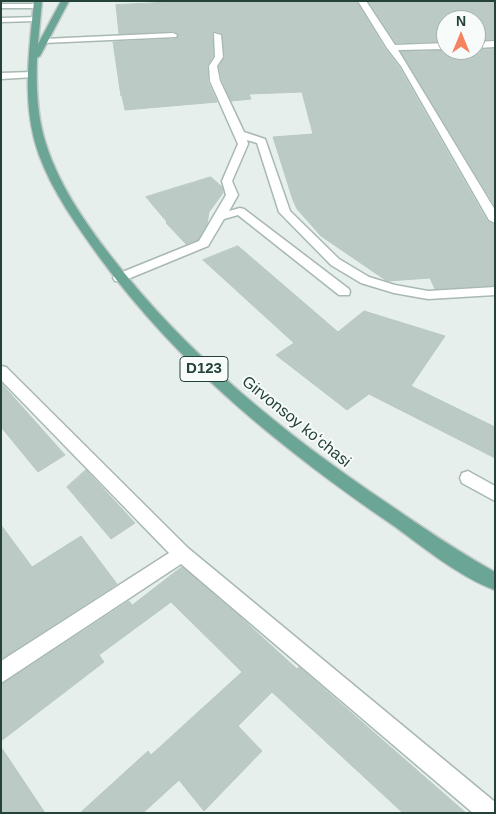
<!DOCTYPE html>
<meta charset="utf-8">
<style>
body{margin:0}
#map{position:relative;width:496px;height:814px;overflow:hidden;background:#e6efeb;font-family:Arial,sans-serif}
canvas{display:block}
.frame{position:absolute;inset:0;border:2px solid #24423a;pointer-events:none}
.north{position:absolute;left:436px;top:10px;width:50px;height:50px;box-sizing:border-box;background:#f7fbf9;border:1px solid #a3b1ad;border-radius:50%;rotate:0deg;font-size:14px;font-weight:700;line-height:20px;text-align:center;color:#24423a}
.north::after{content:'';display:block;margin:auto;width:18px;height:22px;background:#f4845f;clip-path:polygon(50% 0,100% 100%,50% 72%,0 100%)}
</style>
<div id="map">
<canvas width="496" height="814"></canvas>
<div class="frame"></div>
<div class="north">N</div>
</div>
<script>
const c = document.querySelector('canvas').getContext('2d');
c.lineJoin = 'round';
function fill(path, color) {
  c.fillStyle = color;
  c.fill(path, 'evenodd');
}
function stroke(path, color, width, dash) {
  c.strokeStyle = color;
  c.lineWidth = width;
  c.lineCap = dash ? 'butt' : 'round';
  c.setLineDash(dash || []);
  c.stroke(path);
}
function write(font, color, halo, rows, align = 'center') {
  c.font = font + ' Arial,sans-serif';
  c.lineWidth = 4;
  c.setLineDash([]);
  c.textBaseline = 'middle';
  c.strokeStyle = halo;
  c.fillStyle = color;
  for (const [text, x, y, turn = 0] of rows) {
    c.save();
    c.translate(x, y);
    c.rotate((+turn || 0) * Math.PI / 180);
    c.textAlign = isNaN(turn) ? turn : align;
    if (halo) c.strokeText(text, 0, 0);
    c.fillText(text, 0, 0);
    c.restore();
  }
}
const building = new Path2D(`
 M191 1H356L385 49 399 67 487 221 495 225V285L435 289 430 278 387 281 321 236 297 209 293 200 273 137 313 134 302 92 249 94 251 99 231 101 222 80 219 66 225 57 222 33 215 31 212 33 213 56 207 66 208 82 217 102 125 110 122 96H121L113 42 176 39 179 34 173 31 119 34 116 5Z
 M368 1H495V39L476 40V20H446V41L396 43Z
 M495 49V206L401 52Z
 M211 177 222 187 223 193 209 212 207 224 198 240 186 244 166 223 167 222 146 197Z
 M238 246 338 332 364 311 445 336 411 386 495 427V458L369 394 347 410 276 355 294 343 203 260Z
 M1 383 65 455 38 472 1 427Z
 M86 470 135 523 111 539 67 487Z
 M1 525 32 567 81 536 117 584 1 659Z
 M182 567 239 616 297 669 299 667 466 813H403L272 692 238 726 262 751 204 811 179 780 143 813H80L148 751 151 755 242 672 171 602 99 655 104 662 1 741V685L129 601 132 605Z
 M1 747 45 813H1Z`);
const minor = new Path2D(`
 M358 1H366L395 45 446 43V49L398 50 495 210V223L489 220 401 66 387 48Z
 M1 4H37L41 6 37 8H1Z
 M39 17 40 19 36 21 1 22V18Z
 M173 33 177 35 176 37 44 43 40 41 44 39Z
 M214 33 221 35 223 57 217 66 220 81 244 132 265 139 290 211 339 259 369 277 395 285 428 291 495 287V295L428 299 394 293 361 283 331 265 279 212 257 143 247 140 248 144 232 181 238 195 229 211 240 208 244 209 349 289 350 292 349 295H339L238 215 224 219 208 246 123 281H115L113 278 115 275 199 241 226 195 222 181 238 144 210 81 209 66 215 57Z
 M495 41V47L476 48V42Z
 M32 72 35 73V77L1 79V73Z
 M1 366 6 367 188 548 495 802V813H473L181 564 1 683V661L169 553 1 380Z
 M468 471 495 486V501L462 483 460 478 462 473Z`);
const major = new Path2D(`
 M34 1H42L38 44 61 1H69L40 56 37 58C36 87 37 117 46 144 59 185 84 221 110 255 186 354 283 433 387 503 422 527 457 551 495 572V590C461 578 423 547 394 526 283 450 180 367 100 258 77 226 53 193 39 155 21 105 29 53 34 1Z`);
const shields = [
 [204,369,48]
];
const shieldNames = [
 ["D123",204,369]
];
const streetNames = [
 ["Girvonsoy koʻchasi",296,422,39]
];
fill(building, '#bbcac4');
stroke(building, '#b8c9c2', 1);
stroke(minor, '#a8b8b2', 3);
stroke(major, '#c2cac8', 3);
fill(minor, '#fff');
fill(major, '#6aa596');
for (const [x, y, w] of shields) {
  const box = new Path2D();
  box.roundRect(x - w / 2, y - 12.5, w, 25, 4);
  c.fillStyle = '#f7fbf9';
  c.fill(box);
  stroke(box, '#24423a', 1);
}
write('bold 15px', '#24423a', null, shieldNames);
write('16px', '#24423a', '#f7fbf9', streetNames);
</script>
